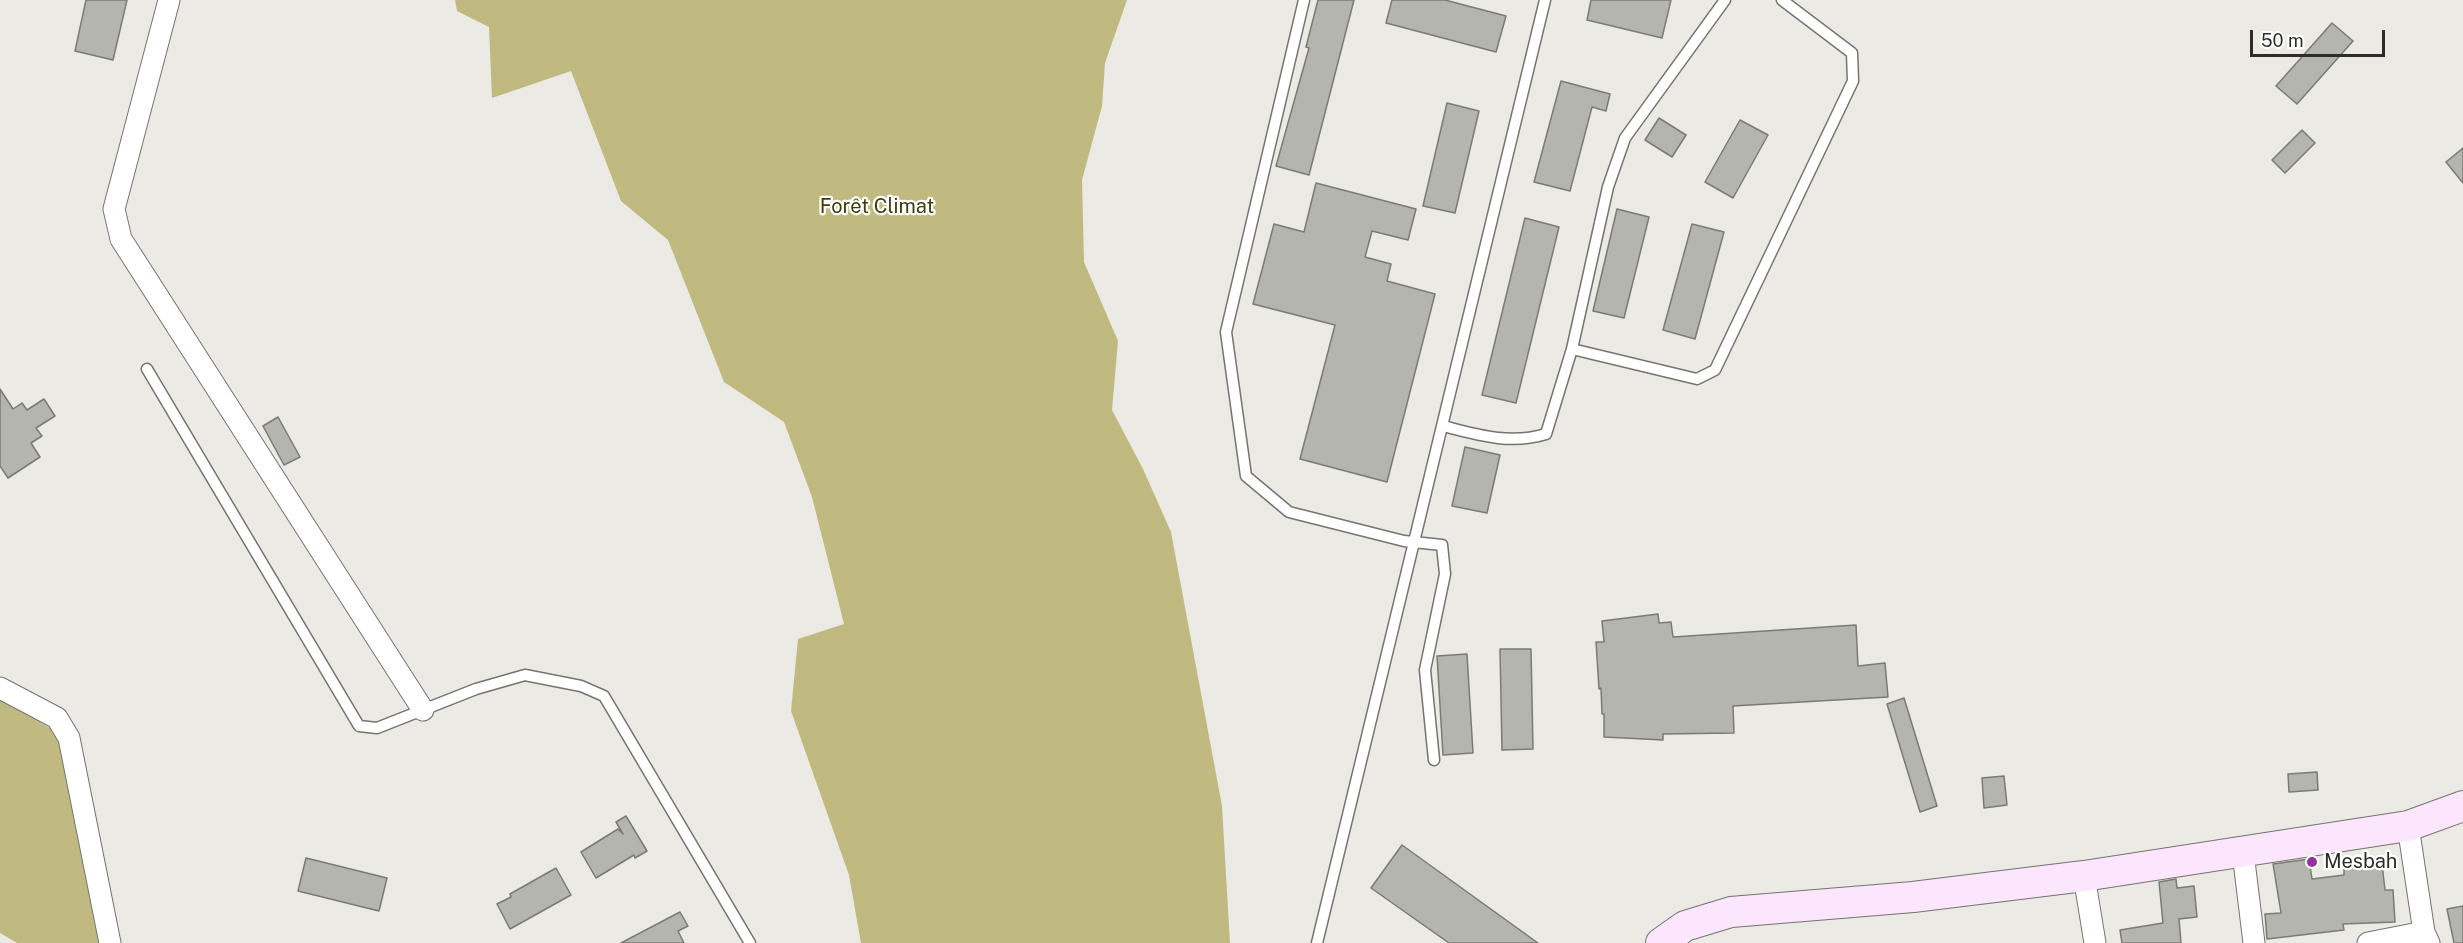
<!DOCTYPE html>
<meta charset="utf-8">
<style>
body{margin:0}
#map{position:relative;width:2463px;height:943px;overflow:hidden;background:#ebeae5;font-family:"Public Sans",sans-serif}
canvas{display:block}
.scale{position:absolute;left:2250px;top:30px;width:135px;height:27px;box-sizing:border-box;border:3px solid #2c2c2a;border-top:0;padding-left:8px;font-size:18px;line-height:21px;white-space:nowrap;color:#2c2c2a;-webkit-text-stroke:4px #fffffe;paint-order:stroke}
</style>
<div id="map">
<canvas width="2463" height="943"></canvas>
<div class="scale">50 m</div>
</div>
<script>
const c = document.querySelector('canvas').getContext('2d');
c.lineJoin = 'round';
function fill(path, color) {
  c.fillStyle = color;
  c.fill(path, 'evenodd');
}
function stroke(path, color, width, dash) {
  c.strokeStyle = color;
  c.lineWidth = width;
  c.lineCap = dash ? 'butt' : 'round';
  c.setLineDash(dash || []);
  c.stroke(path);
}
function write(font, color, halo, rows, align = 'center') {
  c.font = font + ' "Public Sans",sans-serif';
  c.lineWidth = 4.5;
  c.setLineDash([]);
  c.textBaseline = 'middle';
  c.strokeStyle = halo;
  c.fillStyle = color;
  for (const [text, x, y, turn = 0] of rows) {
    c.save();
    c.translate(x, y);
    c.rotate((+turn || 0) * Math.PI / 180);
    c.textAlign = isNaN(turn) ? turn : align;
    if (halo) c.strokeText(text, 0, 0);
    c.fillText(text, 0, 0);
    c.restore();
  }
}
const forest = new Path2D(`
 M455 0H1127L1105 63 1102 106 1082 180 1084 262 1118 341 1112 410 1143 469 1171 532 1222 806 1230 943H861L849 875 791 711 798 639 844 624 812 497 784 422 724 382 668 240 621 201 571 71 492 98 489 27 457 11Z
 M0 699 62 735 101 943H17L0 933Z`);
const building = new Path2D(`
 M86 0H127L113 60 75 51Z
 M1318 0H1354L1309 175 1276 166 1309 48 1306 47Z
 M1392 0H1445L1506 16 1496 52 1386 23Z
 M1591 0H1671L1662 38 1587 20Z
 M2332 23 2353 41 2297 104 2276 86Z
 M1561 81 1610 94 1606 111 1592 107 1570 191 1534 182Z
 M1447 103 1479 111 1455 213 1423 206Z
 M1659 118 1686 135 1672 157 1645 140Z
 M1740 120 1768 135 1733 198 1705 182Z
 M2302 130 2315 143 2285 173 2272 160Z
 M2463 148V183L2446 162Z
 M1316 183 1416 209 1408 240 1372 231 1365 257 1391 264 1387 281 1435 294 1387 482 1300 459 1335 325 1253 304 1274 224 1304 232Z
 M1617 209 1649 217 1624 318 1593 311Z
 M1525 218 1559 227 1516 403 1482 395Z
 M1692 224 1724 232 1695 339 1663 330Z
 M0 389 13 409 22 403 27 410 44 399 55 416 36 428 42 436 31 443 40 457 8 478 0 466Z
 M278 417 300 457 284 465 263 426Z
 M1465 447 1500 455 1487 513 1452 506Z
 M1658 614 1659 623 1671 622 1673 637 1856 625 1858 666 1885 663 1888 697 1733 706 1734 733 1663 734V740L1604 737V714H1602L1601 688 1599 689 1596 642H1604L1602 621Z
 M1500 649H1531L1533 749 1502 750Z
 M1467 654 1473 753 1443 755 1437 656Z
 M1904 698 1937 806 1920 812 1887 704Z
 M2317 772 2318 790 2289 792 2288 774Z
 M2004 776 2007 805 1984 808 1982 778Z
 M626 816 647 851 635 858 634 855 596 878 581 852 618 829 623 834 616 822Z
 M1402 845 1538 943H1449L1371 888Z
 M306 858 387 878 379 911 298 891Z
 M2309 859 2312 879 2344 875V868L2382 864 2385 890H2393L2395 922 2343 924 2344 930 2267 939 2265 914 2281 913 2273 864Z
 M556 868 571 895 510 929 497 904 511 897 510 894Z
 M2176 879 2177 888 2194 886 2197 917 2179 919 2181 943H2122L2120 930 2163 923 2159 882Z
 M2463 906V943H2454L2447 909Z
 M680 912 688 926 678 931 684 943H621Z`);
const lane = new Path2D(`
 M1304 0 1226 332 1246 476 1289 512 1404 541 1442 545 1445 574 1425 670 1434 760
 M1572 349 1697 379 1715 370 1853 81 1852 53 1782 0
 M147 369 359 726 377 728 476 689 525 675 581 686 604 696 750 943
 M1443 426C1478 435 1510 445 1546 434L1572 349 1608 187 1625 138 1725 0
 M1317 943 1545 0`);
const street = new Path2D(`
 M169 0 114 209 121 239 423 710
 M0 688 57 718 69 738 110 943
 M2408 826 2424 932 2429 943
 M2243 853 2254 943
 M2084 876 2095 943
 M2368 943 2424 932`);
const secondary = new Path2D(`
 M1661 943 1685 926 1731 912 1913 897 2084 876 2408 826 2463 806`);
const markers = [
 [2312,862,6,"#92329b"]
];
const parkNames = [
 ["Forêt Climat",877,207]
];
const poiNames = [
 ["Mesbah",2324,862]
];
fill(forest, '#c1ba80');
fill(building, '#b5b5af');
stroke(building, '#7b7b75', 1.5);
stroke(lane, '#75746f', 13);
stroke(street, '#75746f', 23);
stroke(secondary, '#75746f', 32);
stroke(lane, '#fff', 10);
stroke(street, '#fff', 21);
stroke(secondary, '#fbe6fd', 30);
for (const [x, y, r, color] of markers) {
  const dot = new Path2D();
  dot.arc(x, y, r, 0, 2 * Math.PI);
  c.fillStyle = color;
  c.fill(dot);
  stroke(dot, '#fffffe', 2);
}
write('20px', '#423d0e', '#fffffe', parkNames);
write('20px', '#2c2c2a', '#fffffe', poiNames, 'left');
</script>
